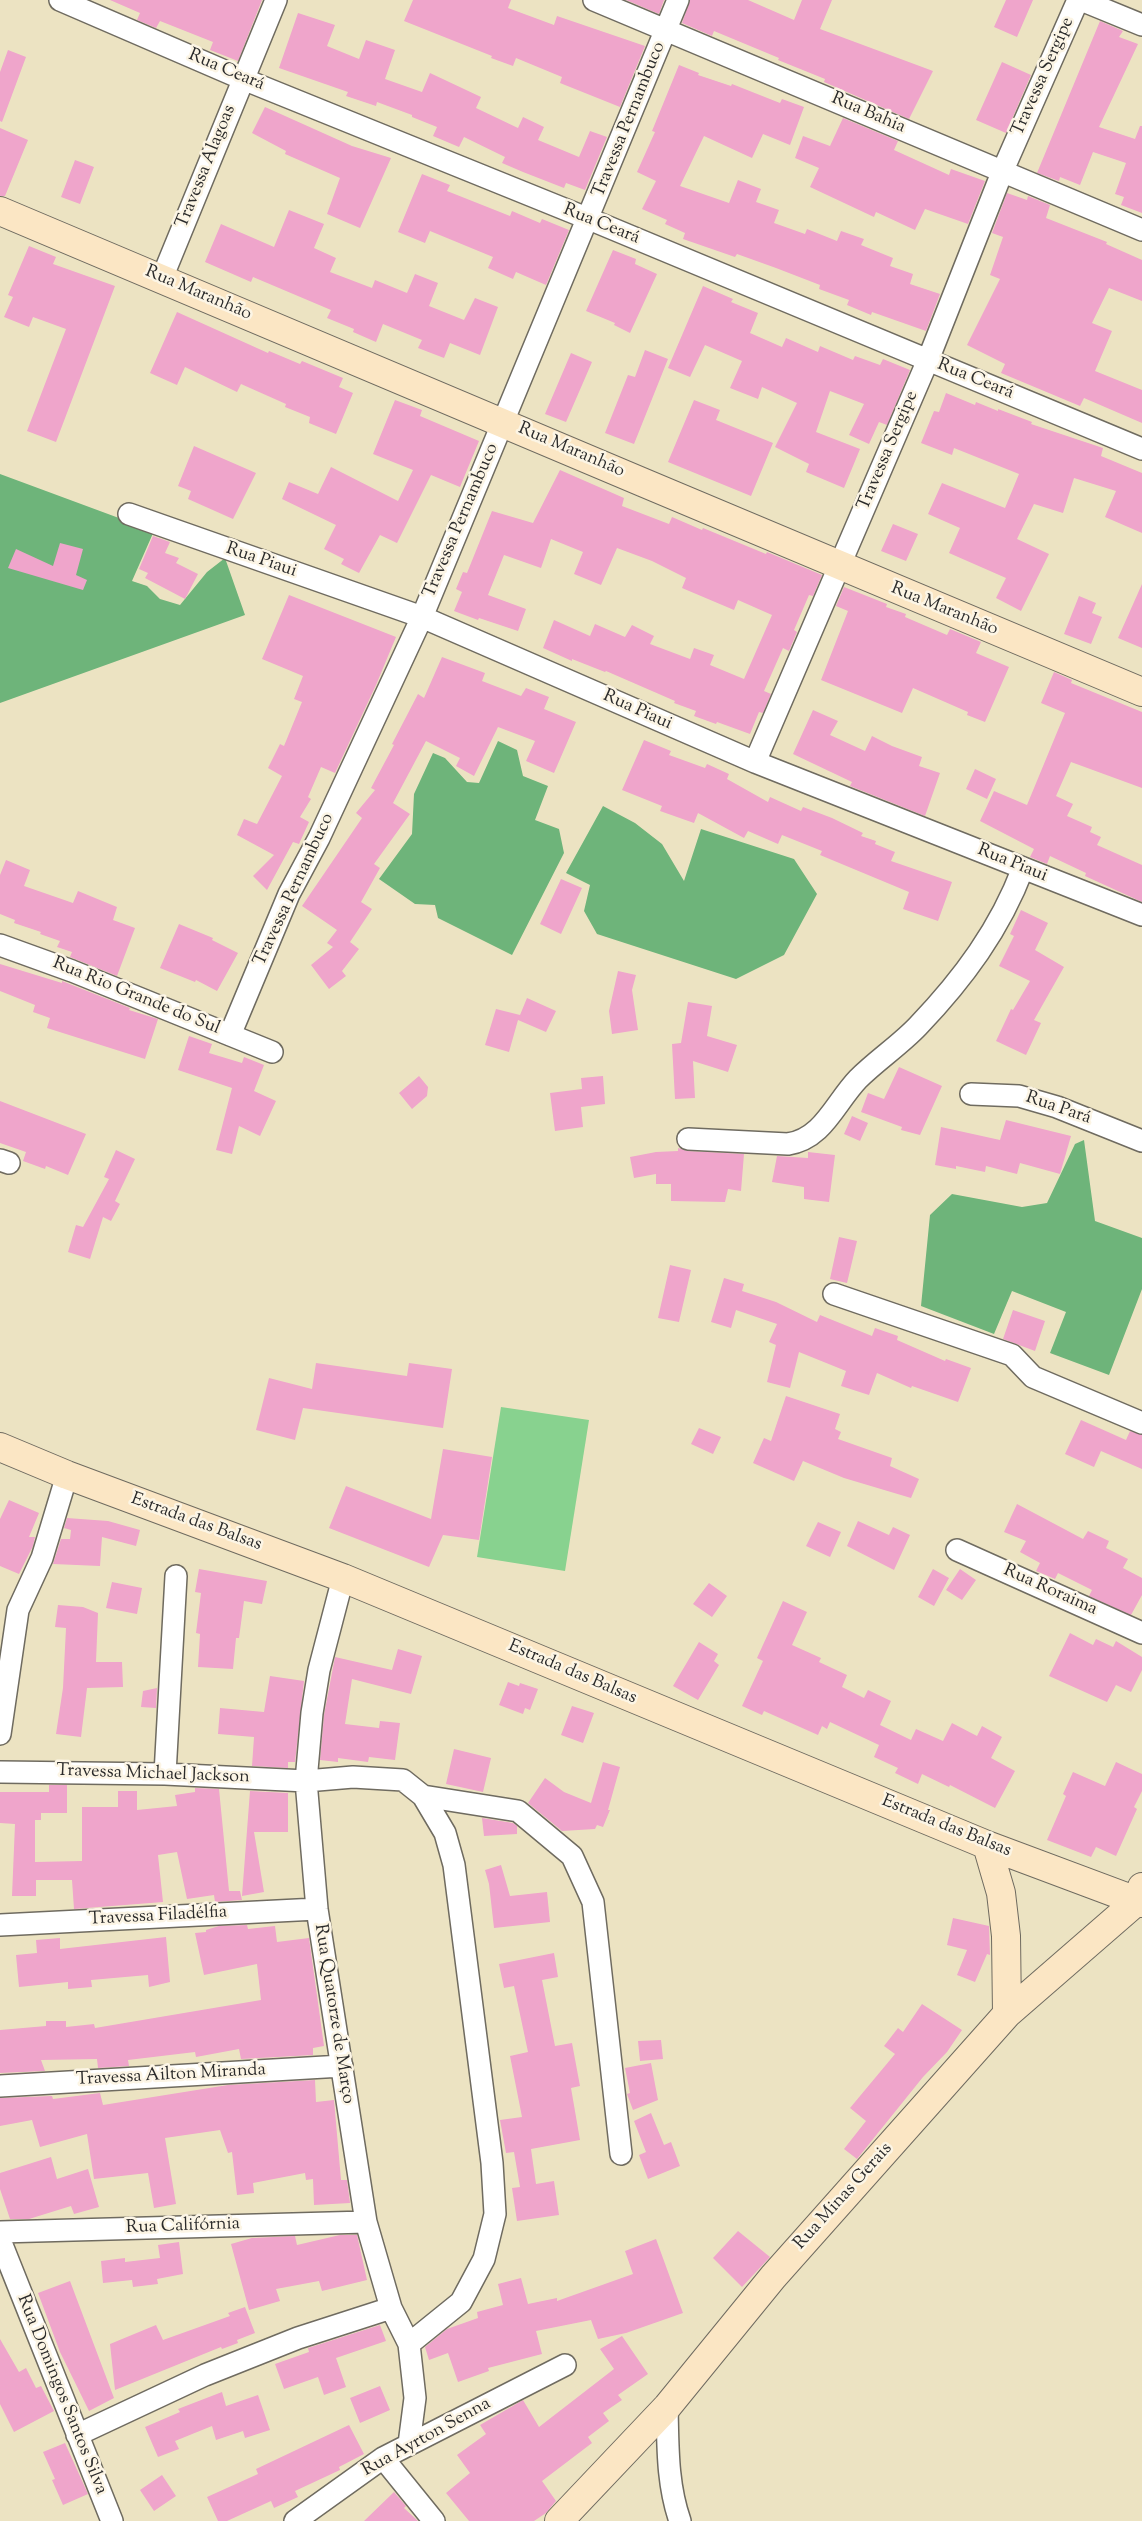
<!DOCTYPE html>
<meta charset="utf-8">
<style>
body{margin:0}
canvas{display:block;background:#ece3c2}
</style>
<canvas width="1142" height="2521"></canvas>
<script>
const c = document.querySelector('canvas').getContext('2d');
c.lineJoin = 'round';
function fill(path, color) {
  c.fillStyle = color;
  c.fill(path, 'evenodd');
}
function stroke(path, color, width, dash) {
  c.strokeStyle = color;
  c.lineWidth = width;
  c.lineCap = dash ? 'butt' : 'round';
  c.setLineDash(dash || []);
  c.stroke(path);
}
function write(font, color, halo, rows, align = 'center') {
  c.font = font + ' "Sorts Mill Goudy",serif';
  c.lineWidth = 5;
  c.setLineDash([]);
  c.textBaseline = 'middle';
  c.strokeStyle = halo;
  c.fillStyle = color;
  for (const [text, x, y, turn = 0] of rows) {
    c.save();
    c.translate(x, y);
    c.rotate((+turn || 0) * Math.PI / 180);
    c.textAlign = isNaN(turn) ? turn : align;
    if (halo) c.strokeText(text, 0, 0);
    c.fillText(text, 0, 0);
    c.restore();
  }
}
const green = new Path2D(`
 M501 1407 589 1420 565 1571 477 1557Z`);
const forest = new Path2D(`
 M0 474 154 531 132 581 147 586 160 599 180 605 207 572 225 558 245 615 0 703Z
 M498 741 517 750 523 776 548 786 535 820 559 829 564 853 512 955 438 918 435 905 415 904 379 879 412 834 414 794 433 753 445 758 467 782 479 783Z
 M603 806 635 823 662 844 684 881 701 829 794 859 817 894 784 955 736 979 597 934 584 911 590 885 566 873Z
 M1084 1140 1095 1221 1142 1238V1289L1109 1375 1050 1353 1066 1312 1012 1291 994 1334 921 1306 930 1215 952 1194 1022 1207 1047 1203 1075 1144Z`);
const building = new Path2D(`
 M110 0H262L238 61 210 50 213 42 160 21 156 28 137 20 140 13Z
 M413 0H511L508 8 554 25 557 16 645 46 620 107 560 83 562 77 516 58 513 66 491 58 492 56 404 21Z
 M626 0H664L659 14Z
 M690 0H748L794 20 802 0H832L820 29 933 71 909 119 824 82 825 79 778 60 779 58 714 31 712 36 682 23Z
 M1006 0H1033L1017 37 994 27Z
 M298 13 335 25 327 46 359 59 366 40 395 50 385 79 422 92 430 73 481 97 476 108 518 128 523 117 544 127 538 140 579 157 590 131 607 137 585 190 566 183 564 188 523 172 502 163 505 157 464 137 459 147 433 136 437 127 412 117V115L377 102 376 106 346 96 348 92 279 68Z
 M1100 21 1123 31 1119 37 1138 44 1099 127 1135 139 1140 126H1142V213L1121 205 1124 197 1115 194 1126 163 1093 152 1080 185 1060 177 1059 181 1037 173Z
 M8 50 26 57 2 122 0 121V72Z
 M1002 62 1031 75 1006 133 976 120Z
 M679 65 699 73 698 75 731 86 732 84 780 103 782 99 804 107 790 145 763 134 752 158 704 136 680 186 729 203 738 180 761 189 756 202 779 210 774 223 805 234 807 229 837 241 841 231 864 239 861 245 893 258 890 266 913 274 910 284 940 294 926 331 872 312 871 315 847 305 849 300 819 289 820 285 776 268 737 254 735 257 683 239 685 233 665 224 667 220 642 209 656 181 637 172 655 132 652 131Z
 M265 107 352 146 391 158 360 228 327 214 340 178 285 154 286 151 252 133Z
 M843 118 898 141 894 150 949 175 951 169 985 181 968 224 925 209 915 230 876 212 874 217 810 187 819 168 795 158 803 136 830 146Z
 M0 128 28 140 5 196H0Z
 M75 160 94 167 80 204 61 197Z
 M422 174 450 185 447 191 510 216 512 211 540 223 542 219 569 230 546 285 516 272 513 279 488 268 493 257 430 231 425 243 398 232Z
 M1007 193 1027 200 1028 196 1050 205 1046 218 1107 242 1106 244 1142 260V301L1109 288 1092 323 1112 331 1095 371 1142 390V423L1084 398 1080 406 1001 373 1005 364 967 345 1000 279 990 275 1003 237 992 233Z
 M289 210 324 224 314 248 336 258 330 272 372 288 375 280 407 293 415 274 438 283 429 306 464 320 475 298 498 307 480 355 450 343 444 358 418 348 422 340 383 324 376 342 353 332 354 329 327 318 331 310 253 277 251 282 205 262 221 224 274 247Z
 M29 246 56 257 53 264 115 286 56 442 27 431 66 329 33 317 29 327 4 317 13 297 8 295Z
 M613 250 636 259 635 264 657 274 630 333 614 325 615 323 586 311Z
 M703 286 733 299 731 302 758 313 750 333 782 347 786 338 818 352 820 346 853 360 855 356 880 365 883 359 910 370 887 425 879 422 869 444 849 435 864 404 830 391 816 432 860 449 844 488 806 472 809 464 775 447 797 403 762 387 758 399 730 388 742 361 705 345 690 377 668 368Z
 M177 312 268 353 269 351 300 364 302 361 343 378 339 387 353 393 336 434 309 423 310 417 285 407 286 404 241 384 237 392 185 367 177 385 150 373Z
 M645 350 668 359 634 444 605 433 628 375 635 377Z
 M571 353 592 362 566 422 545 414Z
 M946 393 975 405 976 402 998 411V409L1032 422 1031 424 1103 448 1101 456 1142 473V533L1105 517 1116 491 1074 478 1063 513 1034 504 1017 539 1049 554 1021 611 996 598 1006 578 949 553 960 528 928 514 942 483 1005 508 1019 474 954 448 952 455 921 443 934 411 939 412Z
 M395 400 422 410 420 416 479 441 460 487 431 475 397 543 380 535 359 573 341 564 344 559 324 549 336 525 282 499 289 482 318 494 331 467 398 501 413 470 373 454Z
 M694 400 720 410 716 420 773 443 751 496 668 462Z
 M194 446 256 473 233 519 188 499 191 491 178 486Z
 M560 470 624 498 622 506 669 524 672 517 702 530 703 528 766 554 767 552 822 575 813 596 809 595 794 630 797 632 789 651 783 648 764 691 771 694 763 713 759 712 750 734 717 722 716 724 694 716 696 711 674 703 675 701 606 671 605 672 572 659V661L543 648 554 620 590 636 595 624 625 637 632 625 654 636 650 644 690 659 694 648 714 655 710 665 744 679 772 615 738 600 734 610 682 588 686 578 652 561 617 548 601 585 574 574 583 552 551 539 541 568 504 555 488 595 526 609 518 631 479 618 478 620 454 611 462 592 456 589 463 572 467 573 492 511 533 523Z
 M893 524 918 534 906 561 881 551Z
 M153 536 170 542 165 553 179 558 176 563 198 574 185 599 145 578 148 573 139 569Z
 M60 543 83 549 76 575 87 580 83 590 8 568 16 549 53 566Z
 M1142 584V648L1118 638Z
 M844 587 887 604 886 607 906 614 905 617 947 635 950 629 981 642 976 653 1009 667 985 722 967 715 968 712 913 688 902 713 821 680 848 611 836 606Z
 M289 595 396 637 376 685 335 773 321 767 308 797 311 799 300 817 309 822 299 844 293 842 267 890 253 876 274 855 237 835 244 819 257 824 282 776 268 768 280 744 284 746 302 702 294 699 303 676 262 659Z
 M1079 596 1096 603 1092 613 1102 617 1091 644 1064 634Z
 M442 657 485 673 482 681 521 696 526 688 549 697 544 709 576 722 554 773 526 761 535 741 498 727 474 776 456 766 460 758 426 741 393 803 410 814 374 864 380 868 361 902 372 909 350 942 359 949 342 971 346 976 329 989 311 965 333 947 327 943 337 930 302 906 362 818 356 813 375 790 371 788 394 745 392 744 418 694 424 698Z
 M1054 672 1072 680 1071 683 1142 712V788L1071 762 1056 796 1073 804 1067 816 1092 827 1090 832 1101 837 1097 845 1142 865V902L1085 876 1086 873 1050 856 1047 864 1030 857 1034 849 980 821 994 791 1027 805 1065 713 1041 703Z
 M813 710 838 721 830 735 865 751 872 736 892 746 922 757 919 766 940 773 925 816 850 786 852 782 793 754Z
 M644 740 671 751 669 755 705 768 707 764 729 774 727 779 768 802 770 797 801 811 803 807 832 818 863 833 861 836 876 841 875 844 895 852 891 861 952 882 938 921 903 909 909 892 820 855 822 851 782 835 778 844 748 831 744 838 698 813 694 823 660 811 662 806 622 790Z
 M975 769 996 779 987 799 966 789Z
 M6 860 30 870 24 886 73 903 78 891 117 907 113 920 135 928 117 976 70 957 72 952 57 947 60 941 40 934 41 932 14 923 15 920 0 914V875Z
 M561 879 582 888 561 934 540 924Z
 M1021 910 1048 923 1035 950 1064 967 1034 1020 1041 1023 1026 1055 996 1041 1011 1009 1013 1010 1030 981 999 966 1014 936 1010 934Z
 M179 924 213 938 212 940 238 953 217 991 196 980 195 982 160 968Z
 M0 964 62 983V981L130 1008 129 1010 158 1019 145 1059 47 1028 50 1018 33 1012 35 1005 0 991Z
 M618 971 636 975 632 990 638 1030 612 1034 609 1011Z
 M527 998 556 1011 546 1032 518 1020 509 1052 485 1045 496 1009 520 1015Z
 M688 1002 712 1006 707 1036 737 1045 728 1072 693 1061 695 1098 675 1099 672 1044 681 1043Z
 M189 1036 212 1044 209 1053 242 1063 244 1057 264 1065 254 1091 276 1101 260 1136 239 1126 232 1154 216 1150 232 1088 178 1070Z
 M899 1067 942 1086 920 1135 901 1130 902 1127 861 1112 868 1093 884 1099Z
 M419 1076 428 1087 427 1096 412 1109 399 1093Z
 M603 1076 605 1104 581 1107 583 1127 555 1131 550 1093 582 1089 581 1078Z
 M0 1101 86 1134 68 1175 46 1166 45 1169 23 1161 26 1152 0 1143Z
 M852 1116 868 1123 860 1141 844 1134Z
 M1006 1120 1071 1136 1060 1174 1020 1163 1017 1174 986 1166 985 1172 956 1166V1169L935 1165 941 1127 1000 1140Z
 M678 1148 687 1151 744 1154 741 1191 728 1189 725 1202 671 1201V1184H656V1174L634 1178 630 1157 656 1152 678 1151Z
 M116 1150 135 1159 115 1201 120 1204 111 1221 103 1217 90 1259 68 1252 76 1225 83 1227 109 1179 104 1177Z
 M808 1152 835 1155 829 1202 804 1199V1187L772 1182 777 1156 808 1158Z
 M839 1237 857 1241 847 1283 830 1279Z
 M670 1265 691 1270 679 1322 658 1318Z
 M724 1278 744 1284 742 1291 776 1302 817 1322 820 1315 872 1336 875 1328 898 1336 897 1340 945 1361 946 1359 971 1368 958 1402 912 1386 911 1388 877 1373 869 1395 841 1386 846 1371 799 1352 790 1388 767 1382 776 1345 769 1342 777 1324 736 1310 731 1328 711 1322Z
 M1013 1310 1045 1321 1035 1351 1003 1339Z
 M316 1363 407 1376 409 1363 452 1369 443 1428 303 1408 295 1440 256 1430 269 1378 312 1389Z
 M786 1396 840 1414 835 1429 841 1432 838 1439 892 1458 890 1466 919 1479 911 1498 844 1478 803 1461 794 1481 753 1463 764 1438 771 1441Z
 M1081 1420 1126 1440 1130 1431 1142 1435V1469L1101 1451 1094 1467 1065 1454Z
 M699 1428 721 1437 713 1454 691 1444Z
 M443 1449 492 1457 479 1540 443 1535 429 1567 329 1528 346 1486 431 1519Z
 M9 1500 39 1513 29 1537H35L33 1546 19 1574 0 1566V1519Z
 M1017 1504 1083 1539 1088 1531 1109 1541 1106 1548 1128 1559 1123 1568 1142 1578V1595L1131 1615 1089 1596 1092 1590 1058 1573 1055 1579 1036 1571 1040 1563 1020 1552 1026 1541 1004 1532Z
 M67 1518 108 1521 140 1530 136 1546 102 1537 100 1566 53 1564 61 1539H70L71 1530 64 1528Z
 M858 1521 889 1535 893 1527 910 1535 894 1570 847 1546Z
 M818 1522 841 1532 830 1557 806 1546Z
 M199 1569 267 1581 262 1604 244 1601 239 1638H236L233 1669 198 1667 200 1634 196 1633 201 1593 195 1592Z
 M933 1569 949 1578 934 1606 918 1597Z
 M960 1569 976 1580 962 1600 946 1590Z
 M112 1582 142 1588 137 1614 106 1608Z
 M709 1583 727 1596 712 1617 693 1604Z
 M783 1601 807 1612 792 1645 821 1658 819 1662 847 1675 842 1687 864 1698 868 1690 891 1701 880 1725 911 1740 916 1729 943 1741 952 1723 977 1736 982 1726 1002 1737 991 1758 1015 1771 995 1808 950 1785 949 1787 922 1774 918 1784 895 1773 898 1768 874 1757 879 1745 830 1722 827 1729 822 1726 818 1735 764 1711 762 1715 742 1706 763 1661 757 1658Z
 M58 1605 83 1607 98 1613 96 1662H122L123 1687 87 1688 81 1737 56 1734 63 1688 66 1628 55 1627Z
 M1070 1633 1093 1645 1096 1639 1113 1647 1116 1641 1142 1657V1670L1131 1692 1116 1685 1107 1702 1049 1676Z
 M699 1642 718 1654 714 1661 719 1665 698 1700 673 1686Z
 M398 1649 422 1656 411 1694 352 1679 345 1724 379 1728 380 1721 400 1723 395 1760 369 1757 368 1762 338 1758V1762L320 1760 324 1715 335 1657 392 1670Z
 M270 1676 304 1681 295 1762H288V1768L252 1766 254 1737 218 1734 220 1708 264 1712Z
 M508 1682 519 1686 520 1683 538 1689 530 1710 525 1708 523 1714 499 1705Z
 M157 1688 156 1708 141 1707 143 1691Z
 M572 1706 594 1713 583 1743 561 1735Z
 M454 1749 491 1758 483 1792 446 1784Z
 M603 1762 620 1767 608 1810H610L603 1827 597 1825 595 1829 562 1831 528 1803 545 1778 564 1792 591 1803Z
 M1116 1762 1142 1774V1791L1134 1807 1137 1809 1116 1856 1096 1847 1091 1857 1047 1840 1066 1796 1063 1794 1073 1772 1105 1786Z
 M49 1785H67V1813H41V1820H35V1862L82 1861V1807H118V1791H137V1810L177 1806 175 1795 195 1792V1788L219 1789 229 1891H240L242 1900 215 1902 214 1895 187 1899 177 1852 158 1855 163 1902 74 1909 72 1880H36V1896H12L15 1824 0 1823V1792H49Z
 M250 1791 288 1793V1832H254L264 1892 242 1896Z
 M482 1818 513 1823 517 1826V1834L484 1836Z
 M501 1865 510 1896 547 1892 550 1922 494 1928 489 1884 485 1870Z
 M953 1918 989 1926 990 1955 987 1954 975 1982 957 1975 967 1950 947 1945Z
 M247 1925 248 1929 275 1926 277 1942 309 1938 324 2046 313 2048V2055L241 2059 239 2049 196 2057 195 2052 128 2060 129 2066 98 2068 97 2059 41 2060 45 2071 0 2073V2030L46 2026V2021H66V2027L94 2024 95 2028 261 2000 257 1964 204 1975 195 1933 206 1932V1930L219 1926Z
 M166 1937 170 1982 149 1987 148 1975 91 1980 92 1987 68 1989V1982L19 1987 16 1955 37 1953 36 1940 60 1938V1949Z
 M554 1953 558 1977 542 1980 555 2046 572 2043 580 2086 571 2088 580 2140 531 2149 536 2184 554 2181 559 2215 517 2221 512 2188 520 2187 514 2152 506 2153 500 2120 522 2117 510 2056 528 2052 514 1986 504 1988 499 1964Z
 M922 2004 962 2030 947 2052 923 2077 857 2159 844 2149 866 2121 850 2108 895 2054 884 2046 898 2028 903 2032Z
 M661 2040 663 2059 640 2061 638 2041Z
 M651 2063 658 2100 633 2110 627 2094 630 2093 625 2068Z
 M315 2080 316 2102 334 2100 341 2180H347L350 2203 314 2205 313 2179 306 2180 305 2173 253 2183 254 2193 237 2195 232 2152 228 2153 220 2130 165 2138 176 2204 154 2208 148 2173 94 2179 87 2134 40 2147 32 2120 0 2126V2098L52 2096 53 2099 100 2093 103 2105 228 2085Z
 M651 2113 664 2145 671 2142 680 2166 648 2179 639 2155 646 2152 634 2121Z
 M51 2157 57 2179 88 2169 99 2207 74 2214 71 2206 29 2219H10L0 2189V2173Z
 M738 2231 770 2257 742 2287 713 2258Z
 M340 2235H357L367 2280 322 2291 319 2281 276 2289 280 2301 249 2310 231 2244 252 2238 295 2236 297 2245Z
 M656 2239 683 2313 626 2333 598 2339 591 2320 536 2331 542 2354 488 2368 489 2371 458 2382 448 2353 429 2360 425 2347 447 2329 478 2318 477 2312 503 2305 498 2284 521 2278 528 2304 557 2298V2301L633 2274 625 2251Z
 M179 2242 183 2274 157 2279 158 2284 133 2287 132 2280 103 2283 101 2261 125 2258V2262L160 2258 158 2245Z
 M70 2281 114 2398 89 2411 60 2352 38 2293Z
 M245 2307 255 2333 237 2340 238 2343 222 2349 221 2347 115 2390 110 2344 156 2325 163 2340 230 2316 228 2313Z
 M380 2325 386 2341 336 2358 346 2387 324 2395 318 2377 284 2389 275 2364 309 2352 308 2348Z
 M622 2336 648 2374 618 2395 622 2400 603 2413 609 2421 588 2437 592 2443 542 2481 556 2501 546 2513 534 2521H469L446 2493 470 2473 457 2455 486 2434 480 2425 523 2400 539 2427 614 2369 600 2349Z
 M0 2339 19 2372 26 2368 36 2388 41 2386 54 2411 14 2432 0 2404Z
 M380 2386 390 2410 360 2423 350 2398Z
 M222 2392 226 2406 258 2395 270 2430 245 2438 243 2431 216 2440 212 2426 175 2441 179 2449 158 2457 145 2427 180 2412 178 2409Z
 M349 2425 364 2454 339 2467 340 2470 295 2491 298 2497 274 2508 271 2501 227 2521H218L207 2497 258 2474 256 2469Z
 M65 2443 88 2494 63 2505 52 2480 55 2479 43 2452Z
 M162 2475 176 2496 154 2511 140 2490Z
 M394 2492 406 2506 404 2508 418 2521H364Z`);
const street = new Path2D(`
 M60 0 243 79 589 219 1142 449
 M594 0 1142 230
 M1081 0 1142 25
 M162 278 276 0
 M129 514 422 617 755 762 1142 915
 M755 762 928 360 1003 170 1078 0
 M0 945 72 971 272 1052
 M230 1035 289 894 319 838 422 617 678 0
 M971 1094 1019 1096 1057 1107 1142 1141
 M688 1139 788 1144C823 1139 835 1103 858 1079 877 1060 900 1045 918 1026 963 979 1000 929 1023 868
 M0 1160 9 1163
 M834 1294 1012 1355 1033 1377 1142 1423
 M957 1550 1142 1633
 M343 1578 319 1670 312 1713 306 1781 317 1909 366 2222 391 2308 409 2344 415 2398 409 2444
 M0 1734 18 1610 42 1558 67 1475
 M0 1772 165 1774 306 1781 353 1777 403 1780 423 1796 445 1833 454 1865 492 2163 495 2214 484 2259 461 2302 409 2344
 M165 1774 176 1576
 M423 1796 518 1811 572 1856 593 1902 621 2154
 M0 1925 317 1909
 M0 2086 342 2066
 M0 2232 366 2222
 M0 2240 112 2521
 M667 2407C668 2446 667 2484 680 2521
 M77 2435 205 2375 298 2338 391 2308
 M383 2458 434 2521
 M295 2521 383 2458 565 2365`);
const secondary = new Path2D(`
 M0 211C382 370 760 534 1142 692
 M0 1447 67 1475 343 1578 987 1845 1142 1903
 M987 1845 1001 1893 1006 1936 1007 2014
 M559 2521 667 2407 773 2277 1007 2014 1137 1901 1142 1887`);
const streetNames = [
 ["Rua Ceará",226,71,23],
 ["Travessa Sergipe",1044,77,-66],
 ["Rua Bahia",868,114,23],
 ["Travessa Pernambuco",630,120,-68],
 ["Travessa Alagoas",207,167,-68],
 ["Rua Ceará",601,225,22],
 ["Rua Maranhão",198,294,23],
 ["Rua Ceará",975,380,22],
 ["Rua Maranhão",571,451,23],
 ["Travessa Sergipe",889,451,-67],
 ["Travessa Pernambuco",462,521,-67],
 ["Rua Piaui",261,561,19],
 ["Rua Maranhão",944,610,22],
 ["Rua Piaui",637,711,24],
 ["Rua Piaui",1012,864,22],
 ["Travessa Pernambuco",295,890,-65],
 ["Rua Rio Grande do Sul",136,997,22],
 ["Rua Pará",1058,1109,19],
 ["Estrada das Balsas",196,1523,20],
 ["Rua Roraima",1050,1591,24],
 ["Estrada das Balsas",572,1673,23],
 ["Travessa Michael Jackson",153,1775,2],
 ["Estrada das Balsas",946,1827,22],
 ["Travessa Filadélfia",158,1917,-3],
 ["Rua Quatorze de Março",333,2014,81],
 ["Travessa Ailton Miranda",171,2076,-3],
 ["Rua Minas Gerais",844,2197,-48],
 ["Rua Califórnia",183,2227,-2],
 ["Rua Domingos Santos Silva",61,2395,68],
 ["Rua Ayrton Senna",427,2438,-29]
];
fill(green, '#88d28f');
fill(forest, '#6eb47a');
fill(building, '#efa5cb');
stroke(street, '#6f6b60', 24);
stroke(secondary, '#6f6b60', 30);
stroke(street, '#fff', 21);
stroke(secondary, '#fbe6c4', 28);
write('18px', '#2b2b2b', '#fcf5e5', streetNames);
</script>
